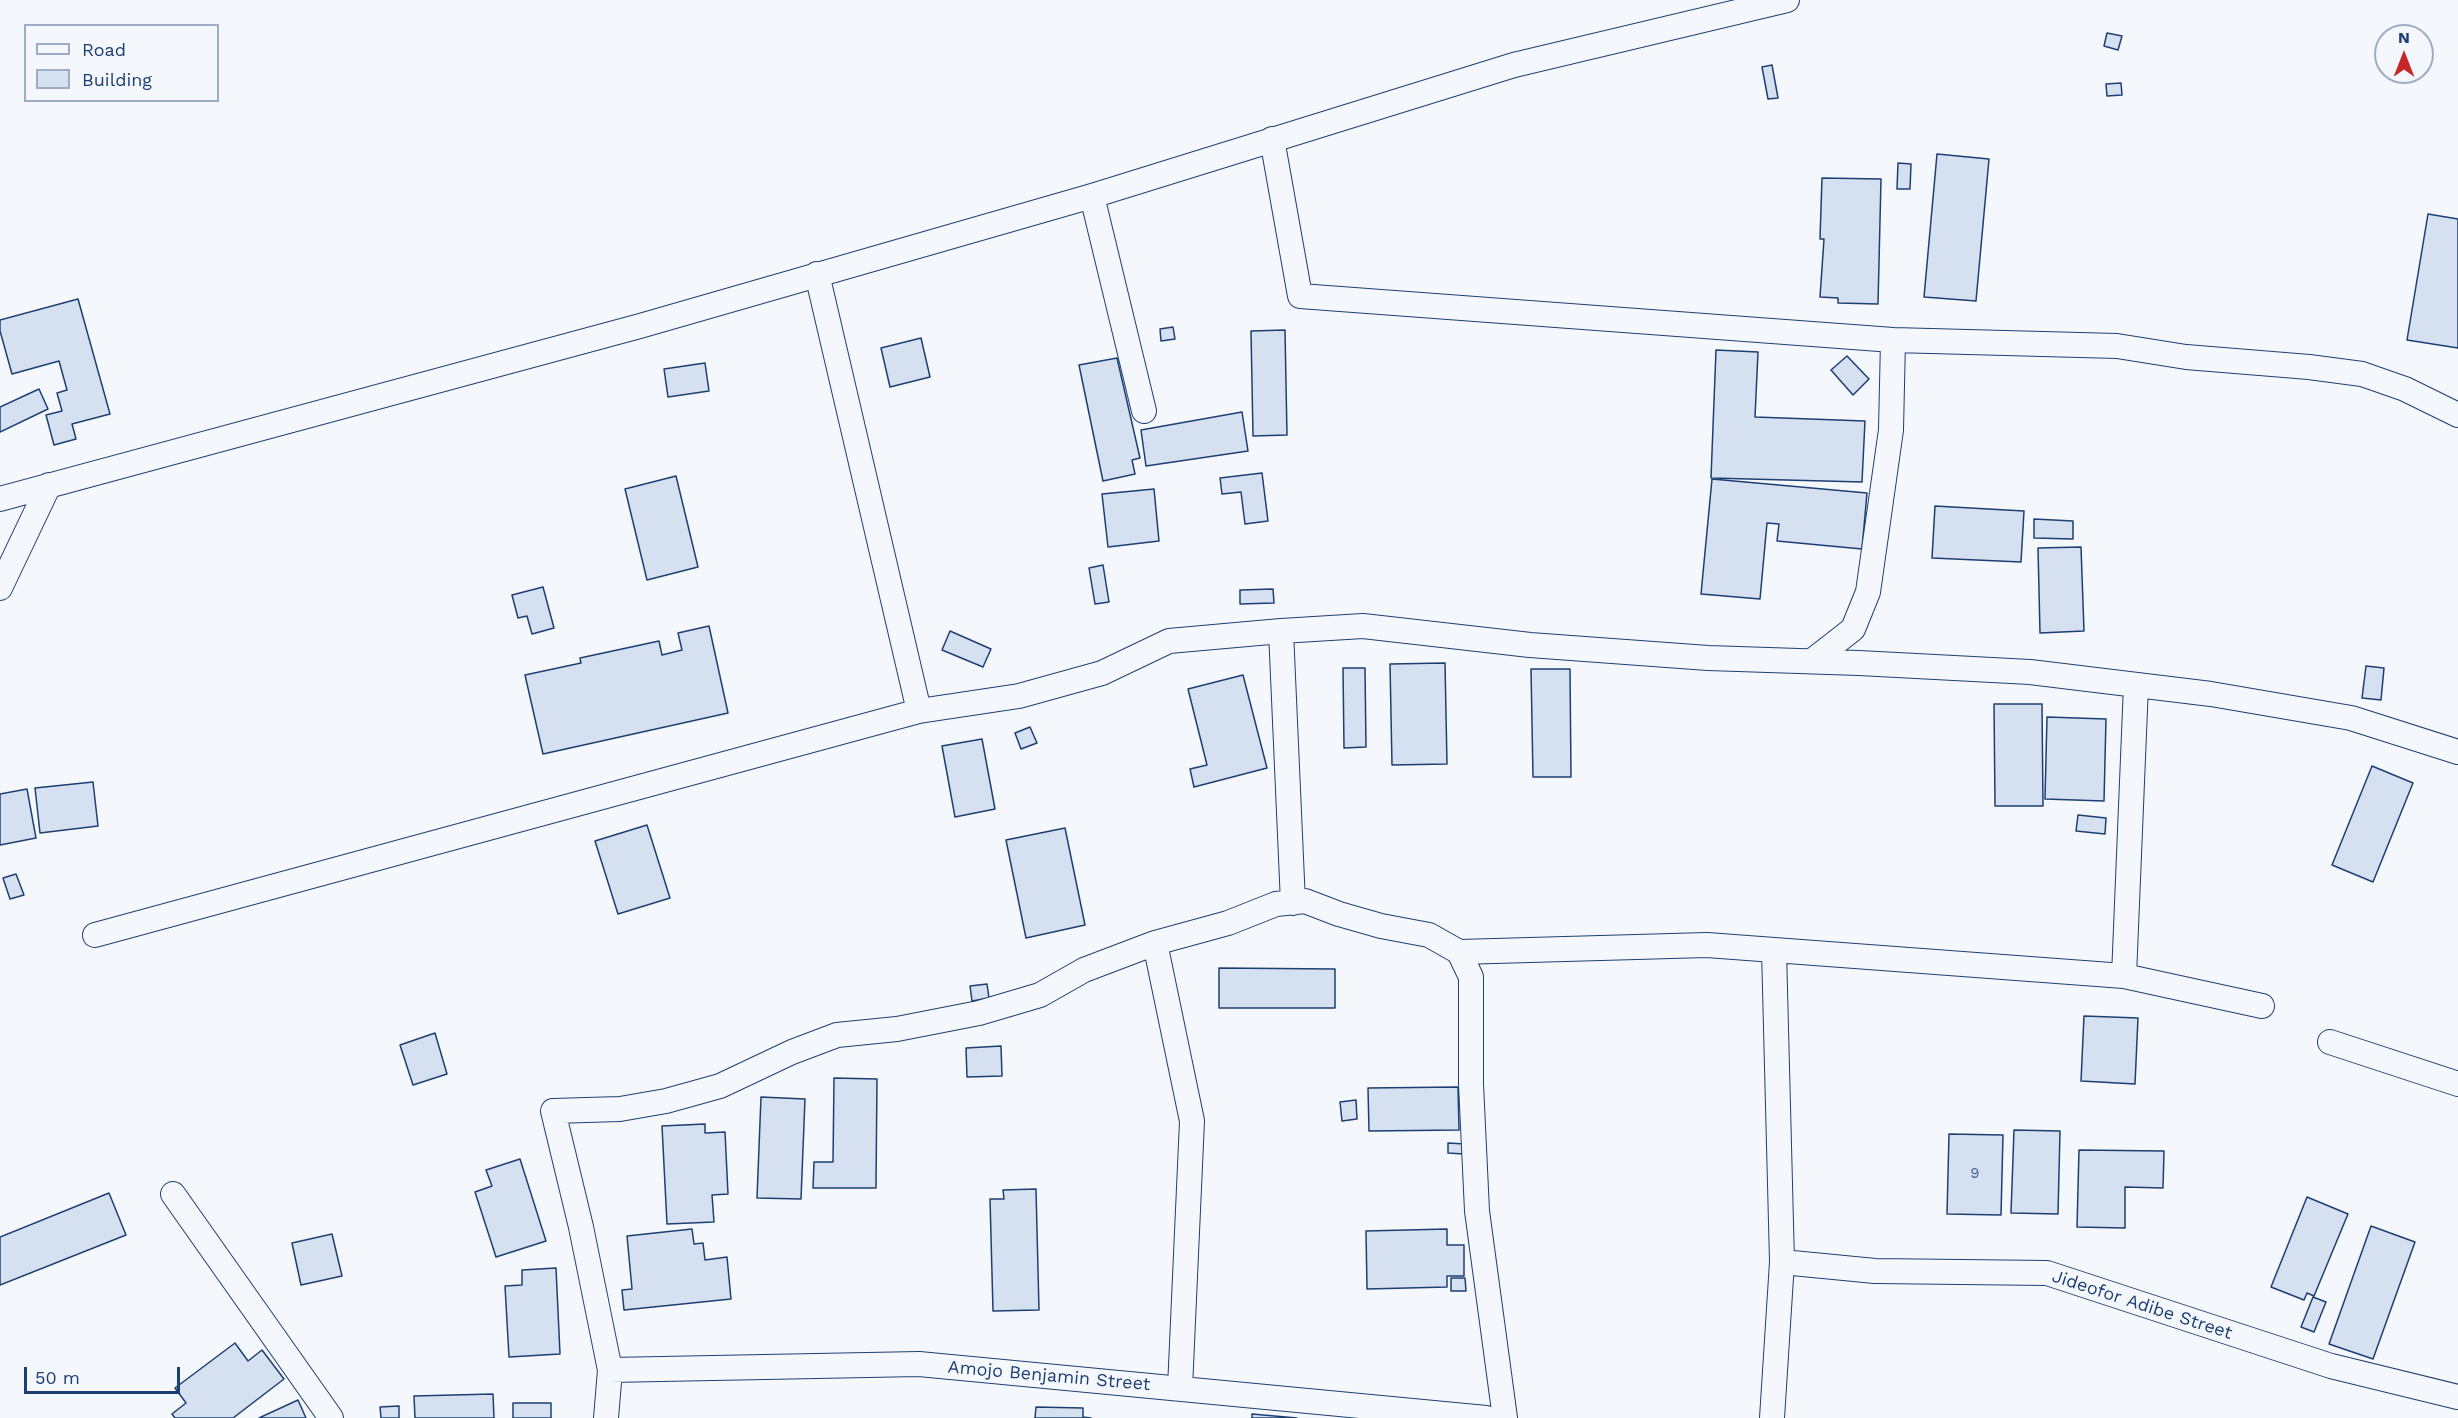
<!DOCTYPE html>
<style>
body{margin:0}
#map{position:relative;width:2458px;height:1418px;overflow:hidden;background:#f4f7fb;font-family:"Work Sans",sans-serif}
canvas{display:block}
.legend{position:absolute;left:24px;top:24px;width:195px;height:78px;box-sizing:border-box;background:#f4f7fb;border:2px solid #9eadc5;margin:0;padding:8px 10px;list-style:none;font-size:18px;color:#1d3f73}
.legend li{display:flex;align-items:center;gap:12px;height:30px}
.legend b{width:30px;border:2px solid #9eadc5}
.north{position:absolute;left:2374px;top:24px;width:60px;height:60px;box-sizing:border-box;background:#f4f7fb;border:2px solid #9eadc5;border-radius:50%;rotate:0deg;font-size:16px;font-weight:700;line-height:24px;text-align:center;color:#1d3f73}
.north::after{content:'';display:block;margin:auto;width:21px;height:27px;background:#c62828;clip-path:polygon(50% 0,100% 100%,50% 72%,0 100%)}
.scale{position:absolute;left:24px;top:1367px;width:156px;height:27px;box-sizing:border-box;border:3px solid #1d3f73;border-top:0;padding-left:8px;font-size:18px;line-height:21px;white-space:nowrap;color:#1d3f73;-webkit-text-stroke:4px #f4f7fb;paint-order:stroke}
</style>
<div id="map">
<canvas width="2458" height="1418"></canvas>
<ul class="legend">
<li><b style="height:8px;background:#f4f7fb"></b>Road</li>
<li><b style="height:16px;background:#d5e0f0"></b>Building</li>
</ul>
<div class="north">N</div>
<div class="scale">50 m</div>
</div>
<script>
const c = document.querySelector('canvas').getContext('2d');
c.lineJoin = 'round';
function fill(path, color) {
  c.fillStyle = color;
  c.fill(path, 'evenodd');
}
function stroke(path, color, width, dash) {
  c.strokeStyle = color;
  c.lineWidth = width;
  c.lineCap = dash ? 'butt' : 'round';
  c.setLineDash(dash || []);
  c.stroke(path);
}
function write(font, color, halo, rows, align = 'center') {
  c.font = font + ' "Work Sans",sans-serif';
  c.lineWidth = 4.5;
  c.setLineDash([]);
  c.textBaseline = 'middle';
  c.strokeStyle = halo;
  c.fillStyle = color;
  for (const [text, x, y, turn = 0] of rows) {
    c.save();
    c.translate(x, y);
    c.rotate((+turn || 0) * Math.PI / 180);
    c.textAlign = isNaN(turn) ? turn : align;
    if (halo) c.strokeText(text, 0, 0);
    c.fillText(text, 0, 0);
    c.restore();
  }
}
const building = new Path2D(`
 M2107 33 2122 36 2118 50 2104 46Z
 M1772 65 1778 98 1768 99 1762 67Z
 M2121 83 2122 95 2107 96 2106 84Z
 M1937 154 1989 159 1976 301 1924 297Z
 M1898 163 1911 164 1910 189H1897Z
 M1822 178 1881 179 1878 304 1838 303V298L1820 297 1824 239H1820Z
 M2428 214 2458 219V348L2407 340Z
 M78 299 110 414 72 424 76 439 54 445 46 415 62 411 57 393 67 390 59 361 12 374 0 331V320Z
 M1173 327 1175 339 1161 341 1160 329Z
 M1285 330 1287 435 1253 436 1251 331Z
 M921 338 930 377 890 387 881 348Z
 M1716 350 1758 352 1755 417 1865 421 1862 482 1711 478Z
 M1847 356 1869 379 1853 395 1831 370Z
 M1117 358 1140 458 1132 460 1135 474 1103 481 1079 365Z
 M705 363 709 391 668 397 664 369Z
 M39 389 48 409 0 432V407Z
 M1242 412 1248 451 1146 466 1141 430Z
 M1262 473 1268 521 1245 524 1241 492 1222 494 1220 478Z
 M676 476 698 567 647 580 625 489Z
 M1712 479 1867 493 1862 549 1777 541 1779 524 1767 523 1760 599 1701 594Z
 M1154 489 1159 541 1108 547 1102 494Z
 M1935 506 2024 511 2021 562 1932 558Z
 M2034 519 2073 521V539L2034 538Z
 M2081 547 2084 631 2040 633 2038 548Z
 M1103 565 1109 602 1095 604 1089 568Z
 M543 587 554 628 532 634 527 616 518 618 512 595Z
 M1273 589 1274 603 1240 604V590Z
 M709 626 728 713 543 754 525 675 581 663 580 658 659 641 662 655 682 650 678 633Z
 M950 631 991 649 983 667 942 650Z
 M1445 663 1447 764 1392 765 1390 664Z
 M2366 666 2384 668 2381 700 2362 698Z
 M1343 668H1365L1366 747 1344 748Z
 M1531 669H1570L1571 777H1533Z
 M1243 675 1267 768 1194 787 1190 769 1207 765 1188 689Z
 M1994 704H2042L2043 806H1995Z
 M2047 717 2106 719 2104 801 2045 799Z
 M1030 727 1037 743 1021 749 1015 733Z
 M982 739 995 809 955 817 942 746Z
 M2372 766 2413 783 2373 882 2332 865Z
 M93 782 98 826 40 833 35 788Z
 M27 789 36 838 0 845V794Z
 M2078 815 2106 818 2105 834 2076 831Z
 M647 825 670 898 618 914 595 841Z
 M1065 828 1085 925 1026 938 1006 840Z
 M16 874 24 895 10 899 3 878Z
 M1219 968 1335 969V1008H1219Z
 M987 984 989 998 972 1001 970 986Z
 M2084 1016 2138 1018 2135 1084 2081 1081Z
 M435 1033 447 1074 413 1085 400 1045Z
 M1001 1046 1002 1076 967 1077 966 1048Z
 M834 1078 877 1079 876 1188H813L814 1162H833Z
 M1458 1087 1459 1130 1369 1131 1368 1088Z
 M761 1097 805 1099 801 1199 757 1198Z
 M1356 1100 1357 1119 1342 1121 1340 1102Z
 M705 1124V1133L725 1132 728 1194 712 1195 714 1222 667 1224 662 1126Z
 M2014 1130 2060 1131 2058 1214 2011 1213Z
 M1949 1134 2003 1135 2001 1215 1947 1214Z
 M1448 1143 1465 1144 1464 1154 1448 1153Z
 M2079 1150 2164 1151 2163 1188 2125 1187V1228L2077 1227Z
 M520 1159 546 1241 496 1257 475 1192 492 1186 486 1170Z
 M1036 1189 1039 1310 993 1311 990 1199H1004L1003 1190Z
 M109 1193 126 1235 0 1285V1237Z
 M2307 1197 2348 1214 2314 1296 2307 1293 2304 1300 2271 1287Z
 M2371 1226 2415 1242 2373 1359 2329 1344Z
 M692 1229 694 1244 703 1243 705 1260 727 1257 731 1299 624 1310 622 1290 632 1289 627 1236Z
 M1447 1229V1245H1464V1276H1447V1287L1367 1289 1366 1231Z
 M332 1234 342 1276 301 1285 292 1243Z
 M556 1268 560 1354 509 1357 505 1286 522 1285V1270Z
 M1451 1278H1465L1466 1291H1451Z
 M2313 1297 2326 1302 2314 1332 2301 1327Z
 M235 1343 248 1361 262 1350 284 1379 233 1418H175L172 1414 186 1403 175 1388Z
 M493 1394 494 1418H415L414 1396Z
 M298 1400 306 1418H259Z
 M513 1403H551V1418H513Z
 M399 1406V1418H381L380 1407Z
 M1036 1407 1083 1408V1417L1091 1418H1035Z
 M1252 1414 1297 1418H1252Z`);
const minor = new Path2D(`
 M1272 139 1300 296 1893 340
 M1092 196 1144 411
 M0 499 640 326 1092 196 1514 65 1787 0
 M0 588 49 485
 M1281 631 1293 903
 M1812 661 1853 629 1868 592 1891 430 1893 340 2117 346 2186 357 2309 367 2362 374 2405 389 2458 415
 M919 711 1019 696 1102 673 1169 641 1281 631 1363 626 1530 645 1708 658 1859 663 2030 672 2211 694 2351 718 2458 752
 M95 935 919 711 817 274
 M1155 943 1192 1121 1180 1388
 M1459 952 1707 945 2124 976 2262 1006
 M2124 976 2136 685
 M2330 1042 2458 1084
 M173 1194 331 1418
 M1782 1262 1875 1271 2047 1273 2331 1366 2458 1397
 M610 1370 919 1364 1486 1418
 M606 1418 610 1370 581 1227 553 1111 620 1109 666 1101 720 1086 792 1052 837 1035 897 1029 979 1013 1040 995 1084 970 1155 943 1228 923 1276 904 1305 901 1339 914 1381 926 1429 935 1459 952 1471 977V1084L1477 1211 1505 1418
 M1772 1418 1782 1262 1774 950`);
const numberNames = [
 ["9",1975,1174]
];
const streetNames = [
 ["Jideofor Adibe Street",2142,1305,18],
 ["Amojo Benjamin Street",1049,1376,5]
];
fill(building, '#d5e0f0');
stroke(building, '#1d3f73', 1.5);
stroke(minor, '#1d3f73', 26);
stroke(minor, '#f4f7fb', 24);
write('15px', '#4b6792', null, numberNames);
write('18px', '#1d3f73', '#f4f7fb', streetNames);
</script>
